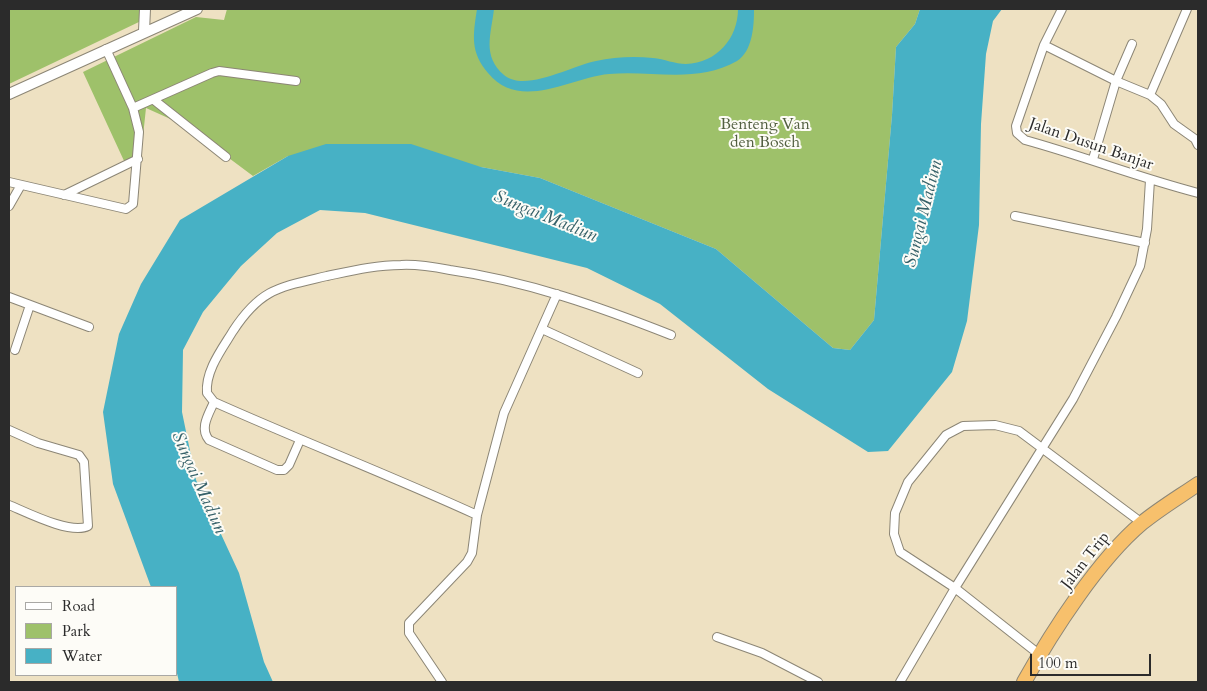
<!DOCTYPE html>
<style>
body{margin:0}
#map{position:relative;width:1207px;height:691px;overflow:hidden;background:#eee1c2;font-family:Cardo,serif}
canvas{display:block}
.frame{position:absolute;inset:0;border:10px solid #2b2b2b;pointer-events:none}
.legend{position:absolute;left:15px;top:586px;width:162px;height:90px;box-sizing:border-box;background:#fdfcf7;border:1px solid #a9a8a5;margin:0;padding:6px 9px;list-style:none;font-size:15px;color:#2b2b2b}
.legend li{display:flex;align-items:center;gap:10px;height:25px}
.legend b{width:25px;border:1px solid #a9a8a5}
.scale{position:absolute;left:1030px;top:654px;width:121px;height:22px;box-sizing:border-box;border:2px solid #2b2b2b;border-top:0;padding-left:6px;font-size:15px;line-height:18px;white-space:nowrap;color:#2b2b2b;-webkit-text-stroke:4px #fdfcf7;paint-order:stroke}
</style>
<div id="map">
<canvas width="1207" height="691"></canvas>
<div class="frame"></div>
<ul class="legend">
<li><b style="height:6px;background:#fff"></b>Road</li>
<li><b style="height:14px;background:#9ec16a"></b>Park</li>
<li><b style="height:14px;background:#47b1c5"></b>Water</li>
</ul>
<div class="scale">100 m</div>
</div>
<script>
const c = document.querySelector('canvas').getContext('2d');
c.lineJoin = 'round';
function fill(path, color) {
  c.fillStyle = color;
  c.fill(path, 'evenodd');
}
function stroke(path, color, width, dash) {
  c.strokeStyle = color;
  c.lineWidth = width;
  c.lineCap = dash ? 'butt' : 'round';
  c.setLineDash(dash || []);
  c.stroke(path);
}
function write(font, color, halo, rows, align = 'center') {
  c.font = font + ' Cardo,serif';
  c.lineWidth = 4;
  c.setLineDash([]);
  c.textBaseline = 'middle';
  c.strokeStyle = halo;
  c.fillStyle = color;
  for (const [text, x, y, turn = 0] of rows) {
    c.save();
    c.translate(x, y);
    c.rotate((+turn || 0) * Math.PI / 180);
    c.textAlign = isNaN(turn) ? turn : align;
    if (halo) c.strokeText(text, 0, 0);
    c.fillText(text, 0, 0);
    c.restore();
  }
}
const green = new Path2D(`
 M9 9H139L141 21 9 84Z
 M227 9H920L915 24 896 47 892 115 874 320 850 350 833 348 716 249 540 178 481 167 288 156 253 176 186 126 146 108 141 155 125 163 83 72 196 17 224 20Z`);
const water = new Path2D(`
 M477 9H494C491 35 482 56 504 75 525 93 573 65 596 61 614 57 634 56 653 58 664 59 675 64 686 64 717 63 738 38 738 9H754C754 25 753 51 737 61 697 84 652 70 609 74 569 78 520 112 488 73 470 52 473 35 477 9Z
 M920 9H1002L993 21 986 54 981 124 979 225 967 321 952 372 888 451 868 452 768 389 660 304 587 268 365 213 320 210 277 233 241 266 203 312 183 350 182 412 196 480 239 573 264 662 273 682H179L176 669V587H151L113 484 103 412 119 334 141 284 180 220 288 156 326 144H411L481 167 540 178 716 249 833 348 850 350 874 320 892 115 896 47 915 24Z`);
const minor = new Path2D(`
 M1062 9 1044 45 1016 126 1017 133 1025 140C1083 156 1140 178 1198 193
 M1044 45 1116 81 1150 95 1161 104 1174 124 1195 139 1198 145
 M1150 95 1187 9
 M154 100 226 157
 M133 108 212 73 219 71 296 81
 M1093 159 1116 81 1132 44
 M9 182 126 209 133 204 139 132 133 108 106 49
 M64 195 138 159
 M9 206 21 185
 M1015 216 1145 243
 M9 297 89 327
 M542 329 638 373
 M15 350 30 305
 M214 402C209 414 199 428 209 440L277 470H284L289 465 300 440
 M9 430 38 443 79 455 84 462 88 526C71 535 26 512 9 505
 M477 515C390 475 301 441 214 402L207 393C205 371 222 349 233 331 261 288 280 287 327 276 351 271 376 265 401 265 417 264 434 267 450 270 527 281 600 307 671 335
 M717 637 762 653 818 682
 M1040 655 955 588 900 552 894 534 895 513 908 482 946 435 963 426 995 425 1019 431 1142 523
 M442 682 409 633V623L467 562 472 553 477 515 504 413 557 294
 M900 682 955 588 1073 399 1116 317 1140 266 1147 229 1150 180`);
const tertiary = new Path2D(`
 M144 31 145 9
 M9 94 197 9`);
const trunk = new Path2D(`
 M1024 682C1052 632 1098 560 1142 523 1159 509 1179 497 1198 484`);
const parkNames = [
 ["Benteng Van",765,125],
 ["den Bosch",765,143]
];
const streetNames = [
 ["Jalan Dusun Banjar",1091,145,19],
 ["Jalan Trip",1086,561,-52]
];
const waterNames = [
 ["Sungai Madiun",924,214,-76],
 ["Sungai Madiun",545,217,22],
 ["Sungai Madiun",198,483,66]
];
fill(green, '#9ec16a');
fill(water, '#47b1c5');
stroke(minor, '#8c8676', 10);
stroke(tertiary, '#8c8676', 12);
stroke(trunk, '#8c8676', 16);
stroke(minor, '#fff', 8);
stroke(tertiary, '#fff', 10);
stroke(trunk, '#f7c06c', 14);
write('16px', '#536041', '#fdfcf7', parkNames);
write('16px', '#2b2b2b', '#fdfcf7', streetNames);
write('italic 18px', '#366169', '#fdfcf7', waterNames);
</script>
